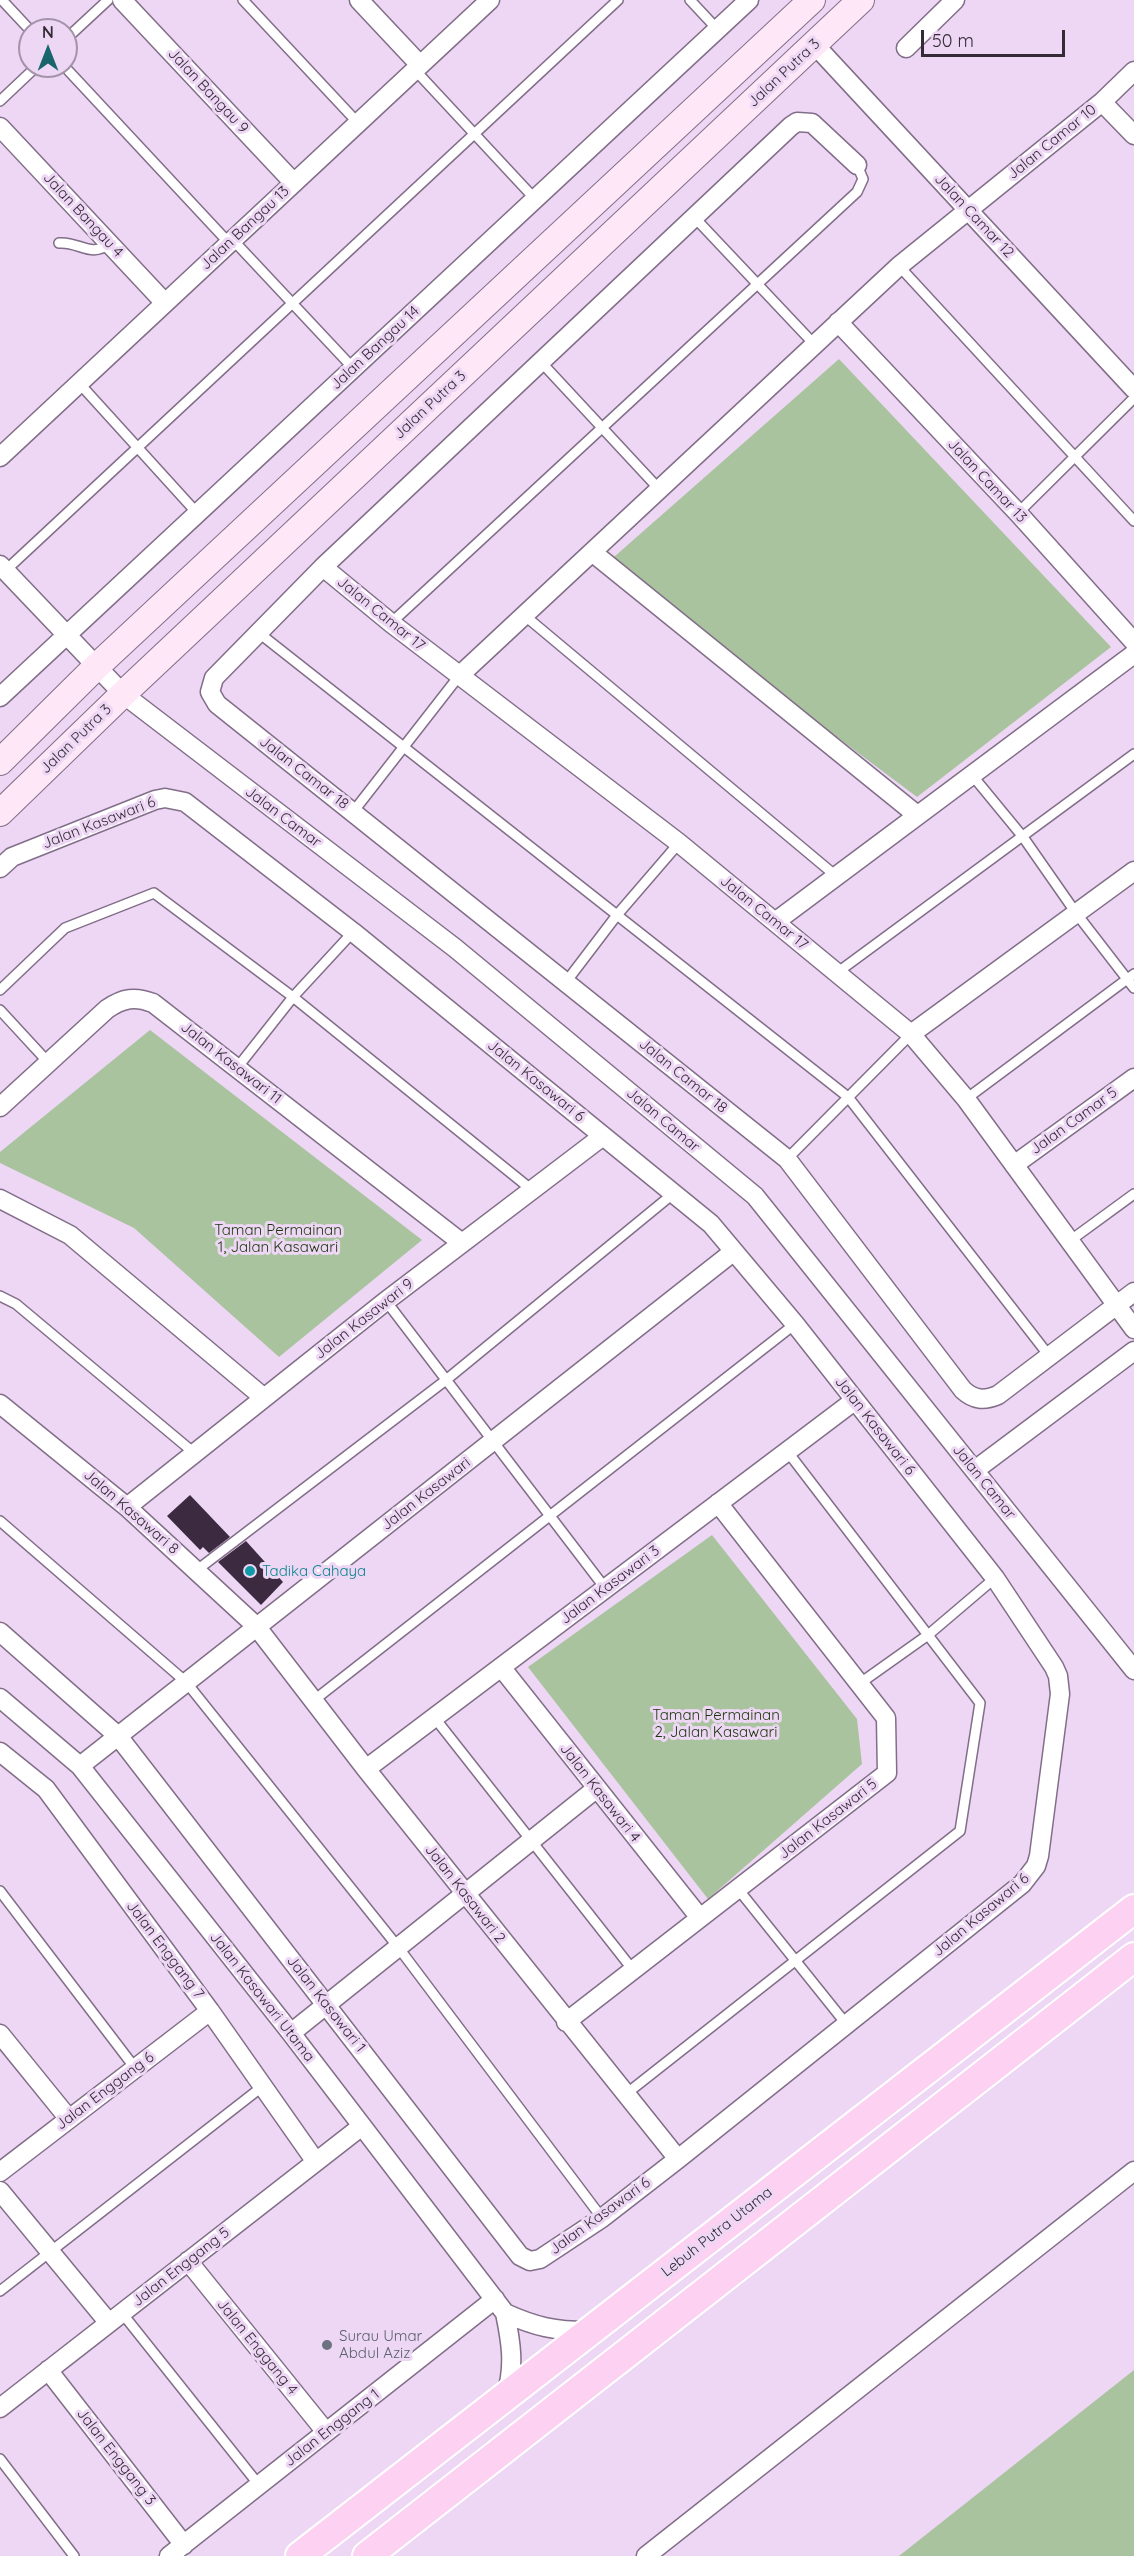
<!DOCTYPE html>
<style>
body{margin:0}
#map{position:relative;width:1134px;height:2556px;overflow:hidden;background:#edd7f4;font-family:Quicksand,sans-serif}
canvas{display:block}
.north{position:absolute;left:18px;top:18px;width:60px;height:60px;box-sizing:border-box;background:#edd7f4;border:2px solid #a392a8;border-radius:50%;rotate:0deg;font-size:16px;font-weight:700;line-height:24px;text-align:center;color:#342b36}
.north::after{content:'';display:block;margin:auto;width:21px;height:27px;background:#18666b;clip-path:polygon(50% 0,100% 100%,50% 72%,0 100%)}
.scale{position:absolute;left:921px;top:30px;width:144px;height:27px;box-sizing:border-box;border:3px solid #342b36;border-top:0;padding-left:8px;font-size:18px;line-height:21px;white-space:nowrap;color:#342b36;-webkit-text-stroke:4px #edd7f4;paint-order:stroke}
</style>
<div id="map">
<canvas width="1134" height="2556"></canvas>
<div class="north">N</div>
<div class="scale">50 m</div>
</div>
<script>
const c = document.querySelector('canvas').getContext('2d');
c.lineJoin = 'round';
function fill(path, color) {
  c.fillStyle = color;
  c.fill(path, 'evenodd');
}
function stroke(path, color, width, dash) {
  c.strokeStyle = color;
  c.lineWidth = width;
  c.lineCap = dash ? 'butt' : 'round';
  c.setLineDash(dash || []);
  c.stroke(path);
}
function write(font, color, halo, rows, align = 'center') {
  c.font = font + ' Quicksand,sans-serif';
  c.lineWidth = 6;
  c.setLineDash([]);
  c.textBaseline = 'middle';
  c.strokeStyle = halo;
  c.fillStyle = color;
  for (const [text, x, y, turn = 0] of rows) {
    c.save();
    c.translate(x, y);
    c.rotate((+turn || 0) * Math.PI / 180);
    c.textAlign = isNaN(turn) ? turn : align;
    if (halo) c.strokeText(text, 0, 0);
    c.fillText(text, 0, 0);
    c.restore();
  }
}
const green = new Path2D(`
 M839 359 1111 647 917 797 606 564Z
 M150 1030 422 1240 279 1357 134 1228 0 1163V1152Z
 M712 1535 857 1719 862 1764 708 1899 528 1667Z
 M1134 2370V2556H899Z`);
const building = new Path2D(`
 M190 1495 230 1537 209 1553 203 1547 200 1550 167 1516Z
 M246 1541 283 1582 261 1605 218 1562Z`);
const lane = new Path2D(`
 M2 0 30 30
 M243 0 358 123
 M690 0 718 30
 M66 39 108 0
 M64 66 229 243
 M415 70 535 199
 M0 101 37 66
 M695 218 814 344
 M233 240 353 368
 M59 243C79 241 91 259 110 243
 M899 266 1134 521
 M541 362 659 489
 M79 383 197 513
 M1018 513 1134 398
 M5 571 618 0
 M524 615 836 876
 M391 623 857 192 863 179 857 165
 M259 633 848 1097 1050 1357
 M972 775 1023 837 1076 913 1134 988
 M353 812 459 676
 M838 972 1134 754
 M566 982 617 915 679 843
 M0 990 65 928 154 893 293 997 532 1190
 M0 1010 47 1061
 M237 1068 293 997 353 932
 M966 1099 1134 974
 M787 1159 911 1034
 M1071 1240 1134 1194
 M0 1296 16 1304 193 1452
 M386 1301 605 1588
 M0 1521 186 1682 398 1947 602 2218
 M197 1570 446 1380 674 1193
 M859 1684 928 1635 995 1578
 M313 1701 795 1324
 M434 1717 633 1970
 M738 1889 847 2025
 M0 1891 135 2068
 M626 2094 960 1831 980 1703 787 1451
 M0 2291 263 2086
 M122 2313 259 2485
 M0 2459 74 2556`);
const street = new Path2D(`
 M122 0 294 183
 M359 0 420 65
 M814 44 1134 389
 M906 48 955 0
 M1102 102 1134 135
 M0 127 165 303
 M857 165 812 123 797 122 791 126 323 567 214 678 210 692 217 704 787 1159 963 1390C974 1400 984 1401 998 1395L1134 1292
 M838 322 1018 513 1134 642
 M0 457 490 0
 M592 552 917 815
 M0 565 123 694 455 948 755 1196 1134 1670
 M323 567 391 623 679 843 911 1034 966 1099 1134 1329
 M459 676 899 266 1102 102 1134 71
 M0 697 749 0
 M0 868 12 857 155 800 165 798 185 802 353 932 711 1224 795 1324 995 1578 1054 1667 1058 1676 1060 1694 1039 1856 1036 1866 1022 1884 678 2159 602 2218 540 2259 530 2261 520 2256 118 1736 0 1632
 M775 922 1134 654
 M911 1034 1134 871
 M0 1107 107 1009C123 998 135 996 153 1003L462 1243
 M1014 1165 1134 1078
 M0 1199 70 1235 263 1397
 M0 1404 127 1507 256 1626 366 1769 678 2159
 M975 1470 1134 1351
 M127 1507 386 1301 603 1136
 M501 1667 700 1918
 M0 1698 80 1766 291 2033 505 2313C511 2342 515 2366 506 2395
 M0 1752 46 1789 210 2011 316 2162
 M80 1766 733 1252
 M366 1769 854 1401
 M566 2022 887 1773 886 1718 718 1503
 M291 2033 597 1788
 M0 2034 69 2119
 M0 2172 210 2011
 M0 2191 109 2323
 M188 2261 326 2432
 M505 2313C536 2327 555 2331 588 2331
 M48 2370 184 2545
 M0 2408 362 2126
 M169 2556 495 2299
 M646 2556 1134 2171`);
const secondary = new Path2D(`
 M0 762 96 667 812 0
 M0 813 123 694 861 0`);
const primary = new Path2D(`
 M300 2556 1134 1909
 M367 2556 1134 1957`);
const markers = [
 [250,1571,6,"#0f9aa8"],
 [327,2345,6,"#6b7280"]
];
const streetNames = [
 ["Jalan Putra 3",784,73,-43],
 ["Jalan Bangau 9",208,91,47],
 ["Jalan Camar 10",1052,142,-39],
 ["Jalan Bangau 4",83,215,47],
 ["Jalan Camar 12",974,216,47],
 ["Jalan Bangau 13",245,228,-43],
 ["Jalan Bangau 14",375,348,-43],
 ["Jalan Putra 3",430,405,-43],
 ["Jalan Camar 13",987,481,47],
 ["Jalan Camar 17",381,614,39],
 ["Jalan Putra 3",76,739,-44],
 ["Jalan Camar 18",304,773,38],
 ["Jalan Camar",283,817,37],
 ["Jalan Kasawari 6",99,823,-21],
 ["Jalan Camar 17",764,913,39],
 ["Jalan Kasawari 11",231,1063,38],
 ["Jalan Camar 18",683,1076,39],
 ["Jalan Kasawari 6",536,1081,39],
 ["Jalan Camar",663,1120,40],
 ["Jalan Camar 5",1074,1121,-36],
 ["Jalan Kasawari 9",364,1319,-38],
 ["Jalan Kasawari 6",875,1426,52],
 ["Jalan Camar",984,1482,51],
 ["Jalan Kasawari",426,1494,-38],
 ["Jalan Kasawari 8",131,1512,41],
 ["Jalan Kasawari 3",610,1585,-37],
 ["Jalan Kasawari 4",600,1793,52],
 ["Jalan Kasawari 5",828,1819,-38],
 ["Jalan Kasawari 2",465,1894,52],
 ["Jalan Kasawari 6",981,1915,-40],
 ["Jalan Enggang 7",165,1950,53],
 ["Jalan Kasawari Utama",262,1997,52],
 ["Jalan Kasawari 1",326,2004,52],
 ["Jalan Enggang 6",105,2091,-37],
 ["Jalan Kasawari 6",600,2216,-36],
 ["Lebuh Putra Utama",717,2232,-38],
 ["Jalan Enggang 5",181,2267,-38],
 ["Jalan Enggang 4",257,2347,51],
 ["Jalan Enggang 1",332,2428,-38],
 ["Jalan Enggang 3",116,2457,52]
];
const parkNames = [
 ["Taman Permainan",278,1230],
 ["1, Jalan Kasawari",278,1247],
 ["Taman Permainan",716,1715],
 ["2, Jalan Kasawari",716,1732]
];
const cultureNames = [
 ["Tadika Cahaya",262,1571]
];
const worshipNames = [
 ["Surau Umar",339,2336],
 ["Abdul Aziz",339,2353]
];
fill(green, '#aac39f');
fill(building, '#3b2a40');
stroke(lane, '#826e88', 12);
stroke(street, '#826e88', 21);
stroke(secondary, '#826e88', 28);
stroke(primary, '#fff', 32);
stroke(lane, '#fff', 9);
stroke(street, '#fff', 18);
stroke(secondary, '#fee8f8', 26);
stroke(primary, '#fcd1f1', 28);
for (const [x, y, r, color] of markers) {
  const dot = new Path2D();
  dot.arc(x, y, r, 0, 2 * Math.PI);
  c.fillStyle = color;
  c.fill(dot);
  stroke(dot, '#edd7f4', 2);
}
write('15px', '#342b36', '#edd7f4', streetNames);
write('15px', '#1b360b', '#edd7f4', parkNames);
write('15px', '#0d838f', '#edd7f4', cultureNames, 'left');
write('15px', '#5b616d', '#edd7f4', worshipNames, 'left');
</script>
